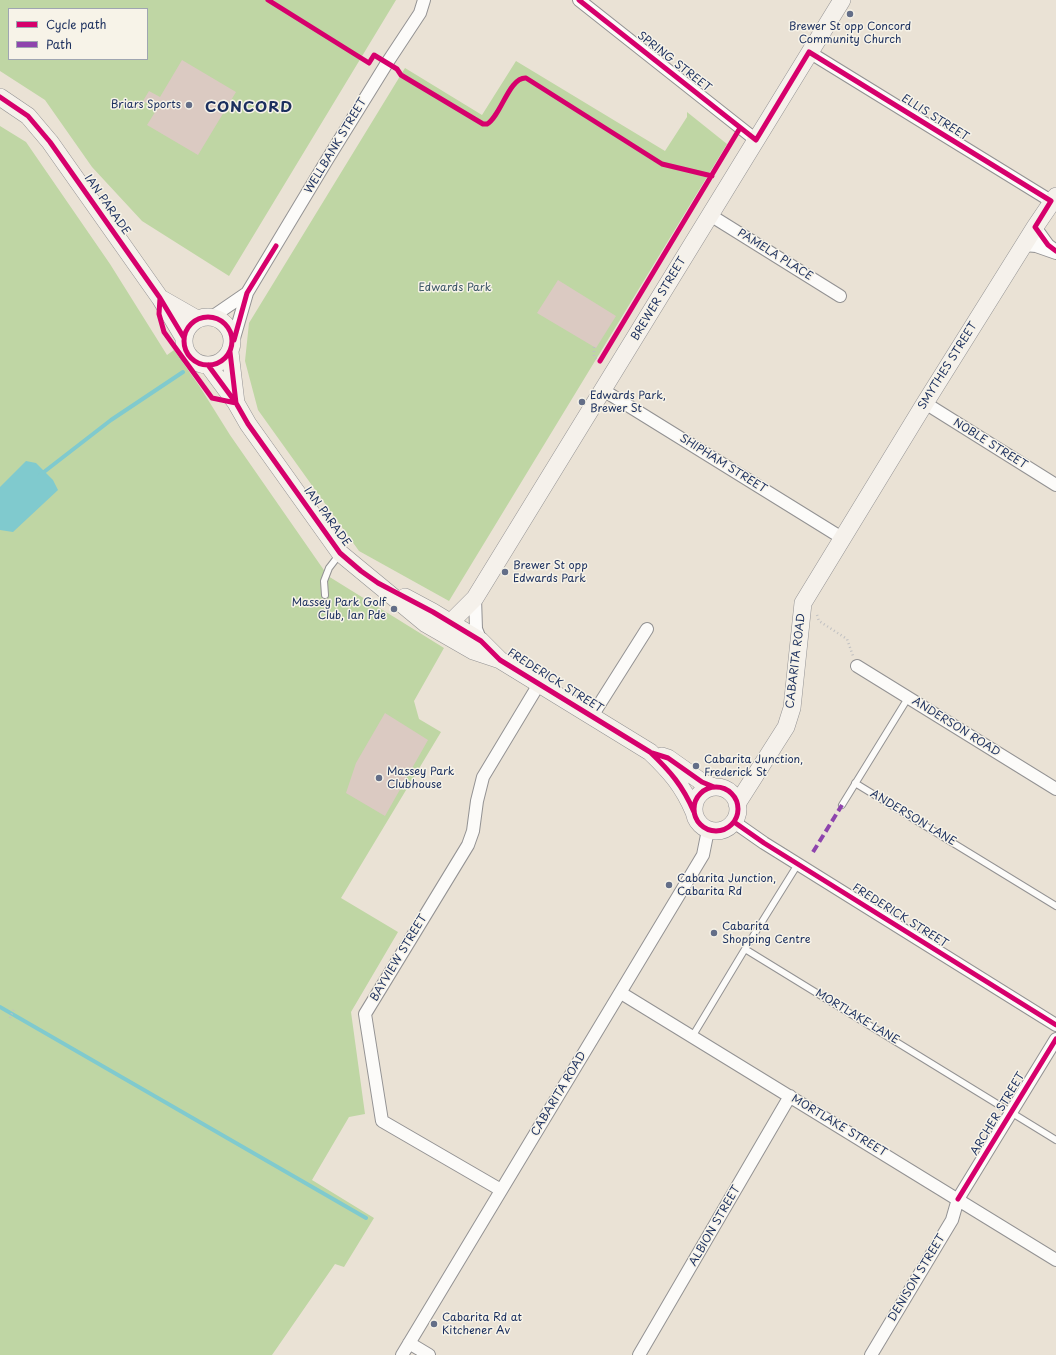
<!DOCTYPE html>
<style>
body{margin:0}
#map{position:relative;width:1056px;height:1355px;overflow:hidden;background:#eae2d5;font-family:"Playpen Sans",sans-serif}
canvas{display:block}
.legend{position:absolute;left:8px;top:8px;width:140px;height:52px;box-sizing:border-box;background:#f7f3e8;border:1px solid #9fa5b1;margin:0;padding:5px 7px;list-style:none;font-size:12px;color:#1b2f5e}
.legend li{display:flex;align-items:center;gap:8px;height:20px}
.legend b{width:20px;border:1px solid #9fa5b1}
</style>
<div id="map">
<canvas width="1056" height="1355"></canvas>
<ul class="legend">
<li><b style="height:5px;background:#d6006c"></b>Cycle path</li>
<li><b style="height:5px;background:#8e44ad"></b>Path</li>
</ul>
</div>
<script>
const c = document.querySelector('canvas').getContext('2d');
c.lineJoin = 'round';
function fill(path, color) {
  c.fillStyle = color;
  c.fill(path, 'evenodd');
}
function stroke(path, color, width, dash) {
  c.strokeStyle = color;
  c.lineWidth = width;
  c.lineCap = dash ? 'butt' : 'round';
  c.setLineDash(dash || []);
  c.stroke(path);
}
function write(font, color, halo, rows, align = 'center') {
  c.font = font + ' "Playpen Sans",sans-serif';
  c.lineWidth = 3;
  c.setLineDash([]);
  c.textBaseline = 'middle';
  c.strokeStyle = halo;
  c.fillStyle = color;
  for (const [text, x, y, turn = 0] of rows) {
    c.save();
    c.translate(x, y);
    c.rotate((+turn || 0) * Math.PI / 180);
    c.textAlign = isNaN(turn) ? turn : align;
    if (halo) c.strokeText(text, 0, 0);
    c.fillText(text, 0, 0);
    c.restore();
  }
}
const green = new Path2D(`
 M0 0H396L229 276 142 221 92 167 45 100 0 71ZM9 9H147V59H9Z
 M516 61 665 151 687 117V112L727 144 449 601 359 551 258 410 245 361 249 323 405 68 482 115Z
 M0 126 26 142 110 264 167 355 174 350 200 387 230 435 328 576 444 648 414 701 419 719 441 732 341 898 398 932 351 1012 365 1114 349 1117 312 1180 374 1218 344 1267 335 1264 272 1355H0Z`);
const water = new Path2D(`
 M26 461 36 463 53 480 58 490 13 532 0 530V487Z`);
const stream = new Path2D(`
 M40 475 111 420 183 372
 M0 1007 366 1218`);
const building = new Path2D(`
 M182 60 236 92 198 155 147 125 157 109 143 101 149 91 160 97Z
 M558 280 616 316 596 348 537 313Z
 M385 713 428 740 385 816 346 793 356 763Z`);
const path = new Path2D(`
 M594 347V357L600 361
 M817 615 819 621 847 639 853 656
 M10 1018 14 1009`);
const lane = new Path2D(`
 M325 595 324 581 329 568 339 555
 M855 783 1056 906
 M842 805 908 698
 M745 949 798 864
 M692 1037 745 949 1056 1140`);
const street = new Path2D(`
 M579 0 756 140
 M809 52 1051 201
 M710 215 840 296
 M1035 227 1048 245 1056 251
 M1024 245 1036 246 1056 253
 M212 317 247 293
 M232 345 247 293 327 160 387 63 420 13 424 0
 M603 390 842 538
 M925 403 1056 485
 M475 598 476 629 481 641
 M857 666 1056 789
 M592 716 647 629
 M734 822 764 843 1056 1025
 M621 993 1056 1260
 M501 1190 382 1121 365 1014 468 845 473 831 477 801 483 777 539 684
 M409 1343 429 1355
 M402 1355 703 855 708 830
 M639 1355 790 1096
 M871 1355 952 1220 958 1199 1056 1039`);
const secondary = new Path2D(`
 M0 97 28 116 50 142 160 298 184 338
 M162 299 197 319
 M184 341a24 24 0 1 1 48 0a24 24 0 1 1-48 0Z
 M230 352 236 403
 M208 365 236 403 248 424 340 553 426 624 473 651 500 660
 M405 597 433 612 481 641 500 660 650 752C670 771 683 786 694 812
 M452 623 454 619 475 598 842 0
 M662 756 668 758 702 782 714 787
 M694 809a22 22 0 1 1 44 0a22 22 0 1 1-44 0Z
 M737 804 786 727 792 708 803 603 925 403 1035 227 1056 196`);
const quiet = new Path2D(`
 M813 852 842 805`);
const cycleway = new Path2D(`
 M268 0 369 63 374 55 397 69 401 75 483 124H487C501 116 509 77 526 78L662 164 712 176
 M579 0 756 140 809 52 1051 201 1035 227 1048 245 1056 251
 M0 97 28 116 50 142 160 298 184 338
 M160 298 159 314 164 332 212 398 236 403
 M184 341a24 24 0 1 1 48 0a24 24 0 1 1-48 0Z
 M234 340 247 293 276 246
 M230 352 236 403
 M600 361 740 128
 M208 365 236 403 248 424 340 553 361 571 378 583 433 612 481 641 500 660 650 752C670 771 683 786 694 812
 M652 753 668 758 702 782 714 787
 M694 809a22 22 0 1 1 44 0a22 22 0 1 1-44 0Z
 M734 822 764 843 1056 1025
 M958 1199 1056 1039`);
const markers = [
 [850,14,4,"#636e88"],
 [189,105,4,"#636e88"],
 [582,402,4,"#636e88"],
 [505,572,4,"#636e88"],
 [394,609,4,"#636e88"],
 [696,766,4,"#636e88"],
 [379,778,4,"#636e88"],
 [669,885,4,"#636e88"],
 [714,933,4,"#636e88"],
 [434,1324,4,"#636e88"]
];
const poiNames = [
 ["Brewer St opp Concord",850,27,"center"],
 ["Community Church",850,40,"center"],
 ["Briars Sports",181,105,"right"],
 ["Edwards Park,",590,396],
 ["Brewer St",590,409],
 ["Brewer St opp",513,566],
 ["Edwards Park",513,579],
 ["Massey Park Golf",386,603,"right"],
 ["Club, Ian Pde",386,616,"right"],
 ["Cabarita Junction,",704,760],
 ["Frederick St",704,773],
 ["Massey Park",387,772],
 ["Clubhouse",387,785],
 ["Cabarita Junction,",677,879],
 ["Cabarita Rd",677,892],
 ["Cabarita",722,927],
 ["Shopping Centre",722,940],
 ["Cabarita Rd at",442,1318],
 ["Kitchener Av",442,1331]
];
const streetNames = [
 ["SPRING STREET",674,62,38],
 ["ELLIS STREET",935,118,32],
 ["WELLBANK STREET",336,146,-59],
 ["IAN PARADE",107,205,55],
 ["PAMELA PLACE",775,255,32],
 ["BREWER STREET",659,299,-59],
 ["SMYTHES STREET",948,366,-58],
 ["NOBLE STREET",990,444,32],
 ["SHIPHAM STREET",723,464,32],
 ["IAN PARADE",327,517,54],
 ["CABARITA ROAD",796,661,-83],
 ["FREDERICK STREET",555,681,32],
 ["ANDERSON ROAD",956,727,32],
 ["ANDERSON LANE",913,818,31],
 ["FREDERICK STREET",900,916,32],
 ["BAYVIEW STREET",399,958,-59],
 ["MORTLAKE LANE",857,1017,31],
 ["CABARITA ROAD",559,1094,-59],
 ["ARCHER STREET",998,1114,-59],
 ["MORTLAKE STREET",839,1126,31],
 ["ALBION STREET",715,1226,-60],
 ["DENISON STREET",917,1278,-59]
];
const parkNames = [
 ["Edwards Park",455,288]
];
const districtNames = [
 ["CONCORD",249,108]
];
fill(green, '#bfd6a4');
fill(water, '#80cace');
stroke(stream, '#80cace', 4);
fill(building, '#dbcac2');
stroke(lane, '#939293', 8);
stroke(street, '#939293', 14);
stroke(secondary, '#939293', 18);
stroke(path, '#c0c0c2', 2.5, [1, 3]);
stroke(lane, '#fcfbf9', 6);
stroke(street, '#fcfbf9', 12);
stroke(secondary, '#f5f1eb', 17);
stroke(quiet, '#8e44ad', 4, [8, 4]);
stroke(cycleway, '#d6006c', 5);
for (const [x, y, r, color] of markers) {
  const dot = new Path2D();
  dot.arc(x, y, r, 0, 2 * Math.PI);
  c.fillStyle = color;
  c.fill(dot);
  stroke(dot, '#f7f3e8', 1.5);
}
write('11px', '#1b2f5e', '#f7f3e8', poiNames, 'left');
write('11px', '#1b2f5e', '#f7f3e8', streetNames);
write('11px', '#3b5666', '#f7f3e8', parkNames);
c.letterSpacing = '1px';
write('bold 15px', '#1b2f5e', '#f7f3e8', districtNames);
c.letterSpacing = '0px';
</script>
